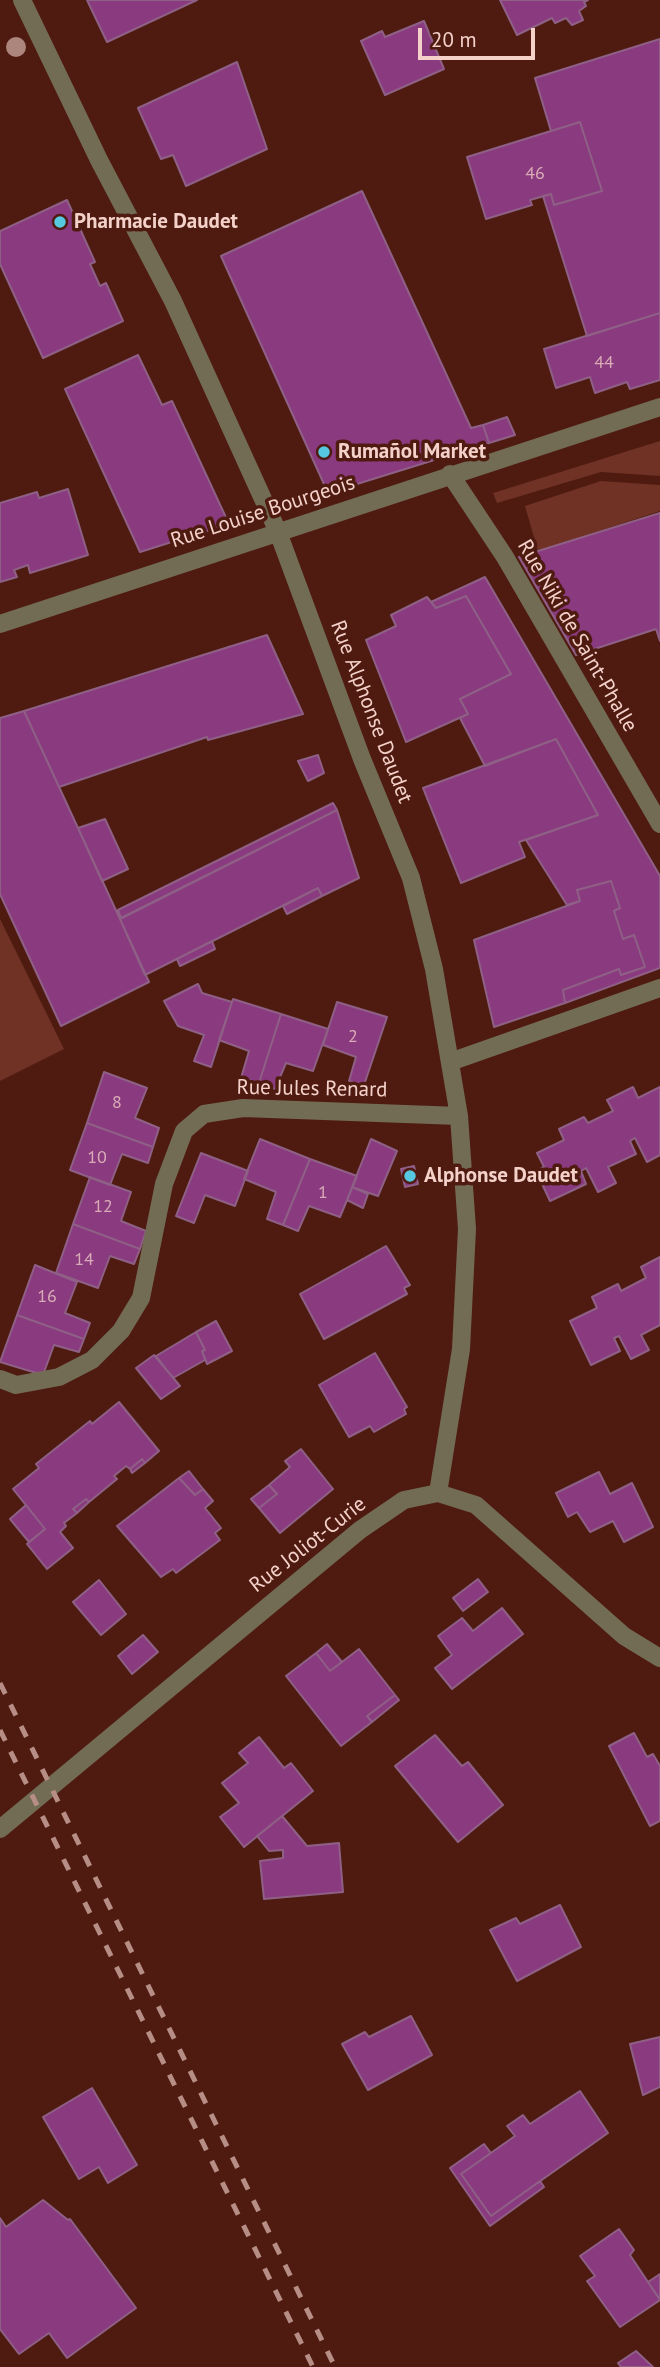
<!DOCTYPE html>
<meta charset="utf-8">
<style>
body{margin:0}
#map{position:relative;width:660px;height:2367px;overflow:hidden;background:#4f1b11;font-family:"PT Sans",sans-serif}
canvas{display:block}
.scale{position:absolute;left:418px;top:28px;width:117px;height:32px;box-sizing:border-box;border:4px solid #f4d2ca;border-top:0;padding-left:9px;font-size:21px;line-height:24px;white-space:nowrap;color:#f4d2ca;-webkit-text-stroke:5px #4f1b11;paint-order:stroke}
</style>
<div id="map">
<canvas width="660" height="2367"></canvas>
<div class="scale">20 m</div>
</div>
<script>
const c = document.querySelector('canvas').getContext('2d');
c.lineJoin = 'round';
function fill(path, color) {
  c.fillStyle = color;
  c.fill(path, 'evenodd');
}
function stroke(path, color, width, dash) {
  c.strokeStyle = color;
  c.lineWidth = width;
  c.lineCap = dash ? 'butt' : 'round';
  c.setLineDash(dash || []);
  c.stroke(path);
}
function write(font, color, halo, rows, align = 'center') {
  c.font = font + ' "PT Sans",sans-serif';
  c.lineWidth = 7;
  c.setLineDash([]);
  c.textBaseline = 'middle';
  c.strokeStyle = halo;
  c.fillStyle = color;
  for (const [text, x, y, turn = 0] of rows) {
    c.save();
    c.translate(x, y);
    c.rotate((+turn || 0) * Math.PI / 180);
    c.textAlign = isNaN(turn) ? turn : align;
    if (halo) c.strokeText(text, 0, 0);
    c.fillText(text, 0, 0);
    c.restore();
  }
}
const green = new Path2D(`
 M660 441V476L601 472 497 503 493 493Z
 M601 481 660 485V511L538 551 525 506Z
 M0 919 64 1049 0 1081Z`);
const building = new Path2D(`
 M87 0H197L107 42Z
 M500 0H588L584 2 586 6 579 11 583 20 572 25 566 18 555 23 552 18 517 35Z
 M424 21 444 69 385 95 361 41 382 31 385 37Z
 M660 39V313L587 336 543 196 551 194 554 205 602 191 580 122 551 131 535 78Z
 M237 62 267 149 186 186 173 155 161 159 138 108Z
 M580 122 602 191 554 205 551 194 530 200 532 205 486 219 467 157Z
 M362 191 471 428 483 425 489 443 328 493 221 256Z
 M67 200 95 262 90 264 100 286 106 283 123 321 43 358 0 264V231Z
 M660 313V380L630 389 627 382 595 393 590 377 556 388 544 349Z
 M138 355 162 405 172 401 229 524 140 552 65 389Z
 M507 417 515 435 489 443 483 425Z
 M68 489 88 555 30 573 28 565 14 570 17 577 0 582V503L37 492 39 498Z
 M660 513V641L656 629 576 655 519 557Z
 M485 577 660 876V968L565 1003 563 990 619 969 621 975 645 967 634 935 623 939 614 911 620 908 611 881 577 890 580 901 567 905 526 840 598 815 556 739 485 766 460 718 468 714 460 699 511 674 466 596 436 608 431 602Z
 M466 596 511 674 460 699 468 714 406 742 366 640 396 626 391 615 427 597 436 608Z
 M267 635 303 714 208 740 207 737 59 787 24 711Z
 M24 711 149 982 61 1026 0 894V718Z
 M556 739 598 815 519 842 525 857 461 883 423 788Z
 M318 755 324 773 308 781 298 761Z
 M333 803 337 810 121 918 118 910Z
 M337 810 359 878 322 896 318 888 145 975 120 919Z
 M105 819 128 869 102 881 78 828Z
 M611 881 620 908 614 911 623 939 634 935 645 967 621 975 619 969 563 990 565 1003 494 1027 474 940 580 901 577 890Z
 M318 888 322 896 287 914 283 906Z
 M212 941 215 949 180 966 177 959Z
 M198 984 202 993 232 1002 211 1067 194 1061 204 1035 178 1026 164 1001Z
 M233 999 281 1014 259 1083 241 1078 249 1051 219 1040Z
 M337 1002 387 1017 364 1085 349 1081 356 1057 323 1045Z
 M281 1014 328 1029 313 1071 286 1063 275 1089 259 1083Z
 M104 1072 147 1088 135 1118 159 1128 153 1147 87 1123Z
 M633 1087 638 1098 660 1087V1155L647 1162 635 1138 630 1141 636 1154 608 1167 616 1183 598 1192 586 1168 581 1171 586 1184 550 1201 536 1171 544 1167 537 1153 564 1140 559 1129 584 1117 588 1123 613 1111 607 1100Z
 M87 1123 153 1147 148 1163 122 1154 110 1185 70 1170Z
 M260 1139 310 1159 283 1225 267 1219 276 1192 244 1179Z
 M371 1139 397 1151 378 1196 352 1187Z
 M201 1153 248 1171 235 1206 205 1195 194 1223 176 1216Z
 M310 1159 357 1176 340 1217 309 1206 298 1231 283 1225Z
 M414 1166 418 1184 405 1187 401 1169Z
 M90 1177 131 1192 121 1221 146 1231 140 1249 73 1224Z
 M352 1187 368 1194 363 1208 347 1200Z
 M73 1224 140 1249 134 1264 110 1256 98 1288 56 1273Z
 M386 1246 410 1285 404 1288 407 1294 324 1339 300 1294Z
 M660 1257V1325L641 1335 649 1350 631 1359 619 1336 614 1338 620 1351 591 1365 570 1321 597 1308 592 1297 618 1284 621 1291 646 1278 641 1267Z
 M35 1265 77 1282 65 1313 90 1323 84 1339 17 1315Z
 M17 1315 84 1339 79 1352 54 1345 43 1375 0 1362Z
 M216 1321 232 1351 207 1364 202 1351 205 1350 196 1332Z
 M196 1332 205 1350 202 1351 205 1360 173 1378 156 1356Z
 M375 1353 407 1407 404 1409 406 1414 374 1432 370 1426 349 1437 319 1385Z
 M154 1355 180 1386 161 1399 136 1368Z
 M119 1402 159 1451 145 1463 142 1459 130 1469 126 1466 114 1476 117 1479 89 1502 86 1499 73 1509 77 1513 64 1523 66 1526 60 1532 73 1548 47 1569 27 1544 45 1529 13 1489 39 1468 36 1464 90 1421 92 1424Z
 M301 1449 333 1489 280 1533 259 1508 277 1494 269 1485 290 1467 285 1461Z
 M142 1459 145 1463 132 1473 130 1469Z
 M189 1471 203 1489 195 1495 179 1478Z
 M599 1472 610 1494 632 1483 653 1527 624 1542 613 1521 590 1532 577 1512 568 1517 556 1493Z
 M179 1478 195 1495 203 1489 213 1501 205 1508 221 1528 215 1533 220 1540 176 1573 173 1569 161 1577 117 1526Z
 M269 1485 277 1494 259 1508 251 1499Z
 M86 1499 89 1502 77 1513 73 1509Z
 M26 1505 45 1529 29 1542 10 1519Z
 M478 1579 488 1592 463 1611 453 1598Z
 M99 1580 126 1614 101 1635 73 1602Z
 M502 1608 523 1634 452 1689 435 1668 452 1655 438 1636 462 1618 473 1631Z
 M143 1635 158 1652 132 1674 118 1656Z
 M327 1644 342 1662 330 1671 316 1653Z
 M359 1649 395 1695 367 1716 372 1722 341 1746 286 1676 316 1653 330 1671Z
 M395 1695 399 1700 372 1722 367 1716Z
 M634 1733 647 1757 653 1754 660 1766V1821L650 1826 609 1746Z
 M435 1735 462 1766 468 1762 503 1805 458 1842 395 1766Z
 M259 1737 284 1768 291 1763 313 1791 244 1847 220 1817 239 1803 222 1783 248 1763 239 1753Z
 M282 1816 307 1846 339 1843 343 1892 264 1899 260 1861 283 1858V1850L269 1851 257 1836Z
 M560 1905 581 1947 517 1981 490 1930 516 1918 520 1924Z
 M411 2016 432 2055 368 2090 342 2044 365 2032 369 2037Z
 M660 2037V2087L643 2095 630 2044Z
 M92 2088 137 2165 108 2183 99 2167 79 2179 43 2117Z
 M580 2091 608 2133 491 2216 461 2174 515 2136 507 2126 523 2115 530 2124Z
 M484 2144 491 2153 461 2174 491 2216 540 2181 544 2187 490 2226 450 2168Z
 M43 2200 68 2220 70 2219 136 2308 67 2358 49 2333 19 2354 0 2329V2218L6 2227Z
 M619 2229 634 2250 630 2255 660 2300 620 2327 587 2281 595 2276 580 2256Z
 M660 2274V2298H659L648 2282Z
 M636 2351 653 2367H621L618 2363Z`);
const minor = new Path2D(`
 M22 0 99 160 173 301 278 532 362 759 411 878 434 969 459 1116 467 1229 461 1349 438 1493
 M450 474 505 557 660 824
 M0 624 660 407
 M450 1062 660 988
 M0 1379 16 1385 59 1377 92 1360 121 1331 141 1298 164 1184 184 1131 204 1114 243 1108 459 1116
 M0 1829 360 1530 404 1500 438 1493 476 1505 624 1636 660 1658`);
const rail = new Path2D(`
 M0 1683 335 2367
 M0 1730 313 2367`);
const trees = [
 [16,47]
];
const markers = [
 [60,222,7,"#56c9e1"],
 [324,452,7,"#56c9e1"],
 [410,1176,7,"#56c9e1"]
];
const numberNames = [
 ["46",535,174],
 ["44",604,363],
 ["2",353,1037],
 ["8",117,1103],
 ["10",97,1158],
 ["1",323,1193],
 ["12",103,1207],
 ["14",84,1260],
 ["16",47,1297]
];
const poiNames = [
 ["Pharmacie Daudet",74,222],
 ["Rumañol Market",338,452],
 ["Alphonse Daudet",424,1176]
];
const streetNames = [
 ["Rue Louise Bourgeois",263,512,-18],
 ["Rue Niki de Saint-Phalle",577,636,60],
 ["Rue Alphonse Daudet",371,712,69],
 ["Rue Jules Renard",312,1089,1],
 ["Rue Joliot-Curie",308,1545,-38]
];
fill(green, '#703225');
fill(building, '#8a3a7e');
stroke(building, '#8f6086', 2);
stroke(minor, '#736c54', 18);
stroke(rail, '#b78e85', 5, [12, 12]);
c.fillStyle = '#ac857d';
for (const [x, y] of trees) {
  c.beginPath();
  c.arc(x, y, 10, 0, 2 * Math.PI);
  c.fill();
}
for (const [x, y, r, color] of markers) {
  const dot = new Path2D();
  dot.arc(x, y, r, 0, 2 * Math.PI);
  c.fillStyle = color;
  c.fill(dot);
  stroke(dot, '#4f1b11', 2.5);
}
write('18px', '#daacb7', null, numberNames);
write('bold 21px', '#f4d2ca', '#4f1b11', poiNames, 'left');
write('21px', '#f4d2ca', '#4f1b11', streetNames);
</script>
